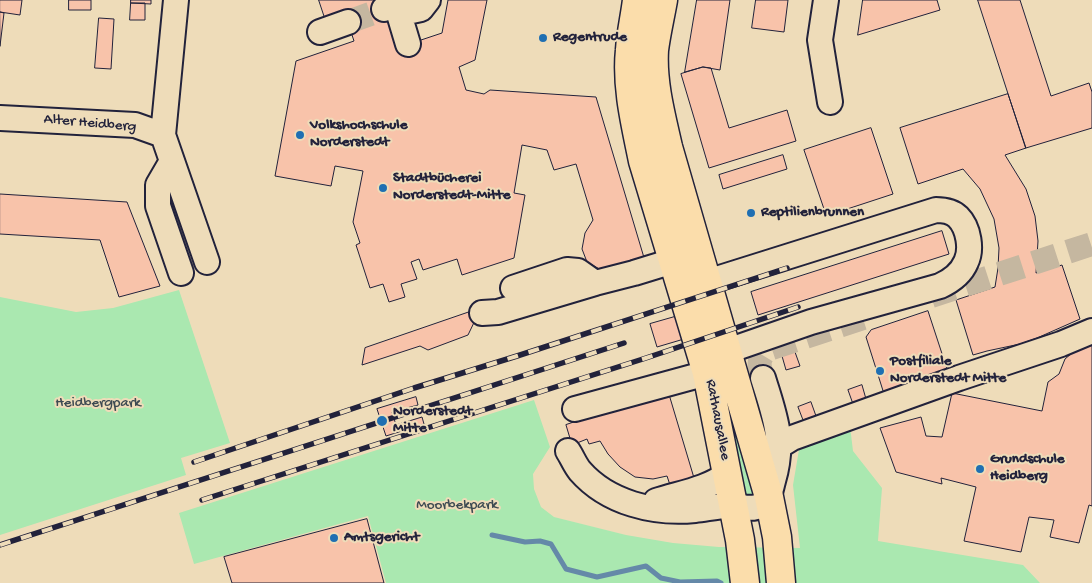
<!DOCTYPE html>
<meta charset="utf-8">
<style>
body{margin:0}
canvas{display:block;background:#eedcb9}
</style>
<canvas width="1092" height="583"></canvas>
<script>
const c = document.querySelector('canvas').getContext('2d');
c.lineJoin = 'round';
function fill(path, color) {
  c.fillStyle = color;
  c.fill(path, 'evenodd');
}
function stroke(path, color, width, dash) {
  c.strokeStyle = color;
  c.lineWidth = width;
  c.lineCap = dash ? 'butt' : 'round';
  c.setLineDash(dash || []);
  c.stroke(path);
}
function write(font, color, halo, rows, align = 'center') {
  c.font = font + ' "Gochi Hand",sans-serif';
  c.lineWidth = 4;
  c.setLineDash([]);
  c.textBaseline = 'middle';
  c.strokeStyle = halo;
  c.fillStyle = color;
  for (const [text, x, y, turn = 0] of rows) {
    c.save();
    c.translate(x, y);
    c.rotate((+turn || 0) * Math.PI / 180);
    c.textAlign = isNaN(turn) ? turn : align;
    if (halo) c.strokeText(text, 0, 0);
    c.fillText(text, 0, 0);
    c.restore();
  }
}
const green = new Path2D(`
 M179 290 230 443 181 458 186 475 0 535V297L76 312 113 308Z
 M720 372 757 494 743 500Z
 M534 400 550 447 533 474 534 489 541 507 554 517 626 535 673 543 719 547 800 548 793 485 801 438 850 426 853 451 882 488 878 541 1023 565 1040 583H386L368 516 194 564 179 513Z`);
const stream = new Path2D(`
 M492 535 525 542 540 541 551 544 566 569 597 577 646 566 661 578 680 582 717 581 721 583`);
const building = new Path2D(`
 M0 0H22L20 15 0 12Z
 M69 0H91V10H69Z
 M131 0H151V4L131 3Z
 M319 0H381L397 48 442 33 448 0H487L475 60 459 67 466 90 484 94 490 90 596 97 645 261 601 270 587 262 582 249 585 233 593 220 576 164 554 170 547 150 522 145 514 193 525 195 514 258 462 275 457 259 423 270 419 259 411 262 417 279 401 284 405 297 389 302 383 284 370 288 356 245 360 243 353 222 363 171 335 166 331 186 275 176 296 61 354 41 345 14 326 21Z
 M697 0H730L720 70 703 67 685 72Z
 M756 0H788L784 32 752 28Z
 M863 0H937L940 10 858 35Z
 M978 0H1020L1051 96 1089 83 1092 92V128L1026 148Z
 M131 3H145V20H130Z
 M0 12 4 13 0 46Z
 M99 18 114 19 111 69 95 68Z
 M703 67 711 68 729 128 787 110 796 141 709 168 681 74Z
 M1008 94 1026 148 1005 155 1026 189 1035 216 1038 241 1036 273 1062 265 1080 319 1037 338 1020 344 987 351 973 355 956 300 995 287 998 268 999 248 994 219 980 189 963 169 918 184 900 128Z
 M871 128 893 194 832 214 824 209 804 150Z
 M783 155 787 169 723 189 719 175Z
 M0 194 127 202 160 286 119 297 100 240 0 234Z
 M942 231 949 254 758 315 751 292Z
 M481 308 468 335 428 350 420 346 362 365 365 348Z
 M928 311 949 375 885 397 866 337 871 330Z
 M678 316 684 339 657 347 650 324Z
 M1092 343V506L1089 505 1079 543 1050 537 1054 520 1029 517 1021 552 964 541 976 487 941 478 942 484 896 472 880 428 921 417 926 436 942 437 952 393 1042 411 1048 382 1059 374 1065 359 1078 348Z
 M795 352 800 366 786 370 782 356Z
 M862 385 866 399 853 404 848 390Z
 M668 391 700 498 671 488 667 476 653 479 635 477 620 467 608 454 600 441 589 444 587 439 572 445 566 425Z
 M416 397 418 405 392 412 396 425 422 417 424 424 386 436 377 409Z
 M811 402 816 416 803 420 798 407Z
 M367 519 384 583H232L224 557Z`);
const minorTunnel = new Path2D(`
 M348 22 384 9
 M931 296 1092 244
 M763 378C759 365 757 361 766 350L866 317`);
const minor = new Path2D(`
 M176 0 163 135 207 262
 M395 0 396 4 407 12 421 9 428 0
 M826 0 820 40 830 102
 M384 9 396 4 408 44
 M320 32 348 22
 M0 118 135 125 163 135
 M172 161 158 185V206L181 273
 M513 288 567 270 578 271 595 283 634 273 673 261
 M482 313 498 312 595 283
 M575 409 707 373 712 365 718 359 736 348 811 322 940 286C951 281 961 274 966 262 972 250 969 228 958 217 953 212 944 210 936 210L707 282 702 279 696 269
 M779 446 792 438 959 378 1061 344 1092 331
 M568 451C572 457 575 465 580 471 608 503 654 514 695 510 706 509 717 506 729 506 740 505 755 513 765 502 770 497 771 488 773 481 785 440 775 417 763 378
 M656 501C680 493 706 490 727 474`);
const major = new Path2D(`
 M637 0C635 17 631 33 630 50 626 87 636 126 643 161L707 373 740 540 745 583
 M663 0C660 17 656 34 654 50 652 83 661 116 668 147L769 497 777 537 781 583`);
const rail = new Path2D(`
 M194 462 414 388 517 356 787 268
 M202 500 646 358 798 307
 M0 545 624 343`);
const markers = [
 [543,38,5,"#1f6fb2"],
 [300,135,5,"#1f6fb2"],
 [383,188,5,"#1f6fb2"],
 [751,213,5,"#1f6fb2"],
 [880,371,5,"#1f6fb2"],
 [382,421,6,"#1f6fb2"],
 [980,469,5,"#1f6fb2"],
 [334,538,5,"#1f6fb2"]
];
const poiNames = [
 ["Regentrude",553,38],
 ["Volkshochschule",310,126],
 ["Norderstedt",310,143],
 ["Stadtbücherei",393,179],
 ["Norderstedt-Mitte",393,196],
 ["Reptilienbrunnen",761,213],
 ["Postfiliale",890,362],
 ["Norderstedt Mitte",890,379],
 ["Norderstedt",393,412],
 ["Mitte",393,429],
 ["Grundschule",990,460],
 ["Heidberg",990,477],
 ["Amtsgericht",344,538]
];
const streetNames = [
 ["Alter Heidberg",90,124,5],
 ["Rathausallee",717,420,79]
];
const parkNames = [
 ["Heidbergpark",98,404],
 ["Moorbekpark",457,506]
];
fill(green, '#aae8b0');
stroke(stream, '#6589a8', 5);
fill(building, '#f8c3aa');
stroke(building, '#22223b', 1);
stroke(minorTunnel, '#c5b7a0', 24, [24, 12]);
stroke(minor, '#22223b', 28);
stroke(major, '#22223b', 31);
stroke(minor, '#eedcb9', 24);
stroke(major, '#fbddab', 28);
stroke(rail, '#22223b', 5.5);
stroke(rail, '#eedcb9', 4, [11]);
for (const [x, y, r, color] of markers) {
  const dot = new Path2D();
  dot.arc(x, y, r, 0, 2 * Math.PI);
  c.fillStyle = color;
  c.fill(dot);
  stroke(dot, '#eedcb9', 2);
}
write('bold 15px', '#22223b', '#eedcb9', poiNames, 'left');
write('15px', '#22223b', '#eedcb9', streetNames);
write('15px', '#3d4a52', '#eedcb9', parkNames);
</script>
